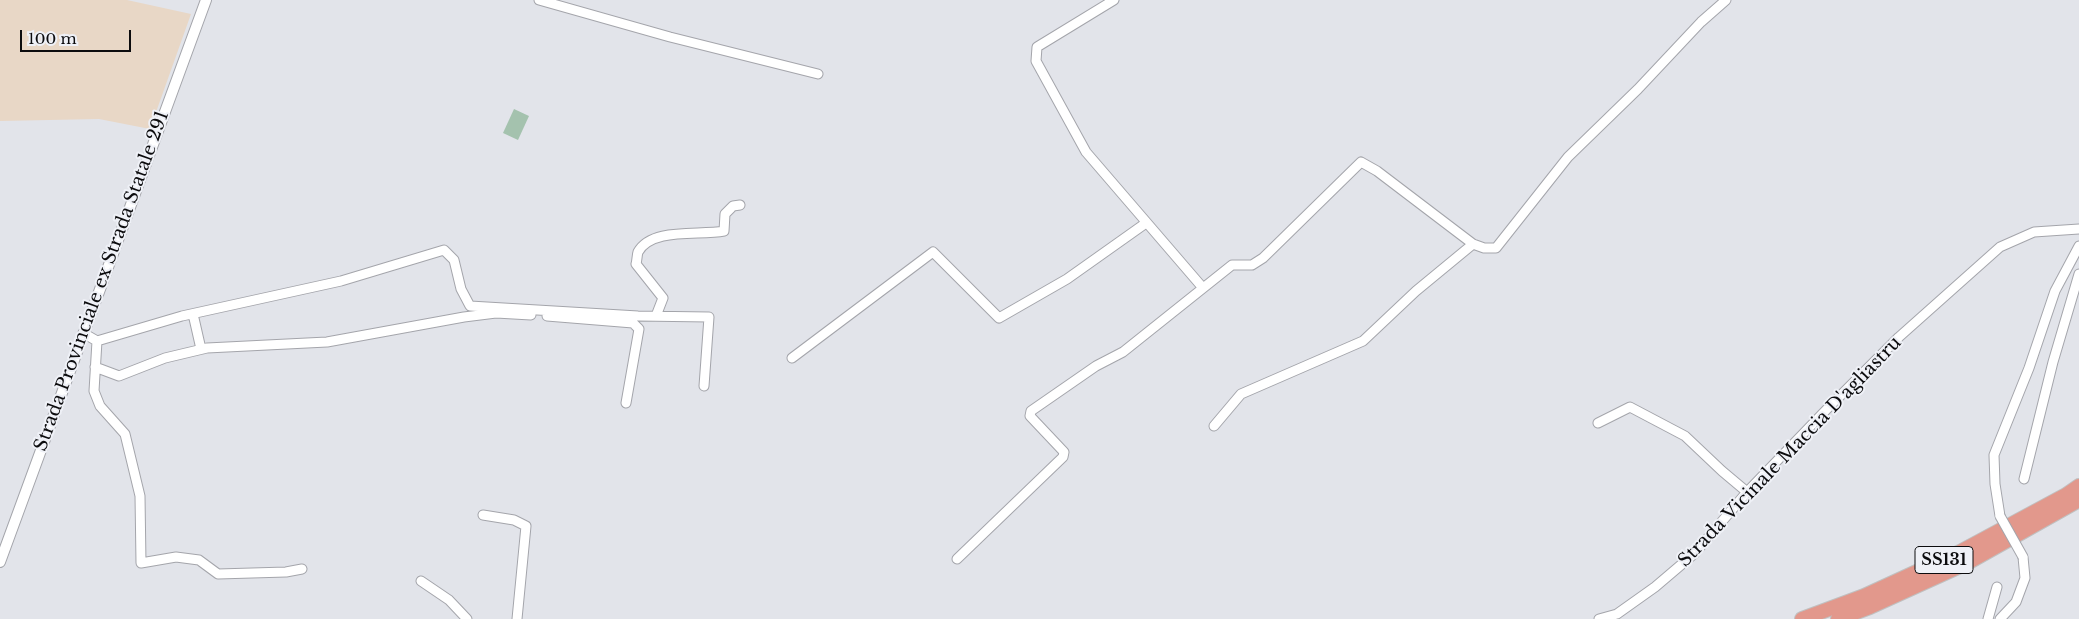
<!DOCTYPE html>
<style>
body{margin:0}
#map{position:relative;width:2079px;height:619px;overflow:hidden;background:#e2e4ea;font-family:"Libre Baskerville",serif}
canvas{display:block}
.scale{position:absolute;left:20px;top:30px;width:111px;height:22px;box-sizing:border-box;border:2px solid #0c0c0e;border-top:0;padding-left:6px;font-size:15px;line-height:18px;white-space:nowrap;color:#0c0c0e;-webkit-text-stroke:4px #eff1f7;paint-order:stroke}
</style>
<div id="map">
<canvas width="2079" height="619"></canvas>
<div class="scale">100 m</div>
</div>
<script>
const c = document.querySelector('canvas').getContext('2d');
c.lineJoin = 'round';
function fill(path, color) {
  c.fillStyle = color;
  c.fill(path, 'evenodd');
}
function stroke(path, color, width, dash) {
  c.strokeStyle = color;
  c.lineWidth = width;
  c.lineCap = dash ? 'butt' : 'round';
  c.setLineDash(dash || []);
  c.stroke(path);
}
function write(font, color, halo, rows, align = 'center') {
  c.font = font + ' "Libre Baskerville",serif';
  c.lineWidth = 4;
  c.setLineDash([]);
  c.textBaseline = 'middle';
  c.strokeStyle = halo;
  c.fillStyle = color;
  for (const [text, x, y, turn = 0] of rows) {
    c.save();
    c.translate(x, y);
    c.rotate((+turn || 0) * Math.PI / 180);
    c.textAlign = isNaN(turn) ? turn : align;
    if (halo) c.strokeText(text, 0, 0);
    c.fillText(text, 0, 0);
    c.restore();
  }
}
const industrial = new Path2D(`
 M0 0H127L191 14 150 129 99 119 0 121Z`);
const green = new Path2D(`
 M514 109 529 116 518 140 503 133Z`);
const minor = new Path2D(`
 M539 0 670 37 818 74
 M1114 0 1037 47 1036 61 1086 152 1203 288
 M193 314 201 349
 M547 316 633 323 639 329 626 403
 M656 316 663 298 636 264C637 261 637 255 638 252 652 227 699 236 724 231L725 214 733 206 740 205
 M83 333 97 341 94 391 100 406 125 434 140 496 141 563 176 557 199 560 218 574 286 572 302 569
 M97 341 182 316 341 281 444 250 454 260 461 289 470 306 638 316 709 317 704 386
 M792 358 933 252 999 318 1067 279 1146 223
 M95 367 119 376 165 358 207 348 327 342 464 317 496 313 531 315
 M1598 423 1630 407 1685 436 1722 471 1747 492
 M1214 426 1241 394 1363 341 1416 291 1473 244
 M2024 479 2053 362 2079 274
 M483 515 514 520 526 526 517 619
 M2000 516 1995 484 1994 455 2029 368 2055 291 2079 246
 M957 559 1063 457 1064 452 1030 416 1031 411 1096 366 1123 352 1232 265H1252L1263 258 1361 162 1377 171 1473 244 1484 248H1496L1568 157 1638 89 1701 22 1726 0
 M421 581 449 600 467 619
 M1599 619 1617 614 1655 587 1695 553 1747 492 1827 409 1899 337 2000 247 2034 232 2079 229
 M1988 619 1997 587
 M2000 619 2016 602 2025 578 2023 557`);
const tertiary = new Path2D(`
 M0 562 206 0`);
const trunk = new Path2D(`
 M1802 619 1864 596 1960 552 2066 495 2079 486
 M1838 619 1870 607 1967 563 2079 500`);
const minorBridge = new Path2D(`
 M2000 516 2023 557`);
const shields = [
 [1944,560,58]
];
const shieldNames = [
 ["SS131",1944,560]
];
const streetNames = [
 ["Strada Provinciale ex Strada Statale 291",102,281,-70],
 ["Strada Vicinale Maccia D'agliastru",1790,452,-46]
];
fill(industrial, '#e8d7c6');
fill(green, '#a4c2ae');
stroke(minor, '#a4a5ab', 11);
stroke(tertiary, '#a4a5ab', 12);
stroke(trunk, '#c0c0c0', 16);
stroke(minor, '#fff', 9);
stroke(tertiary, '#fff', 10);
stroke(trunk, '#e2988c', 14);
stroke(minorBridge, '#a4a5ab', 11, []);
stroke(minorBridge, '#fff', 9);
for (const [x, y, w] of shields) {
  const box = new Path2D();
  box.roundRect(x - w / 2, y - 13.5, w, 27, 4);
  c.fillStyle = '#eff1f7';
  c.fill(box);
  stroke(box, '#0c0c0e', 1);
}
write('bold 16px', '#0c0c0e', null, shieldNames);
write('18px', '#0c0c0e', '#eff1f7', streetNames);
</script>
